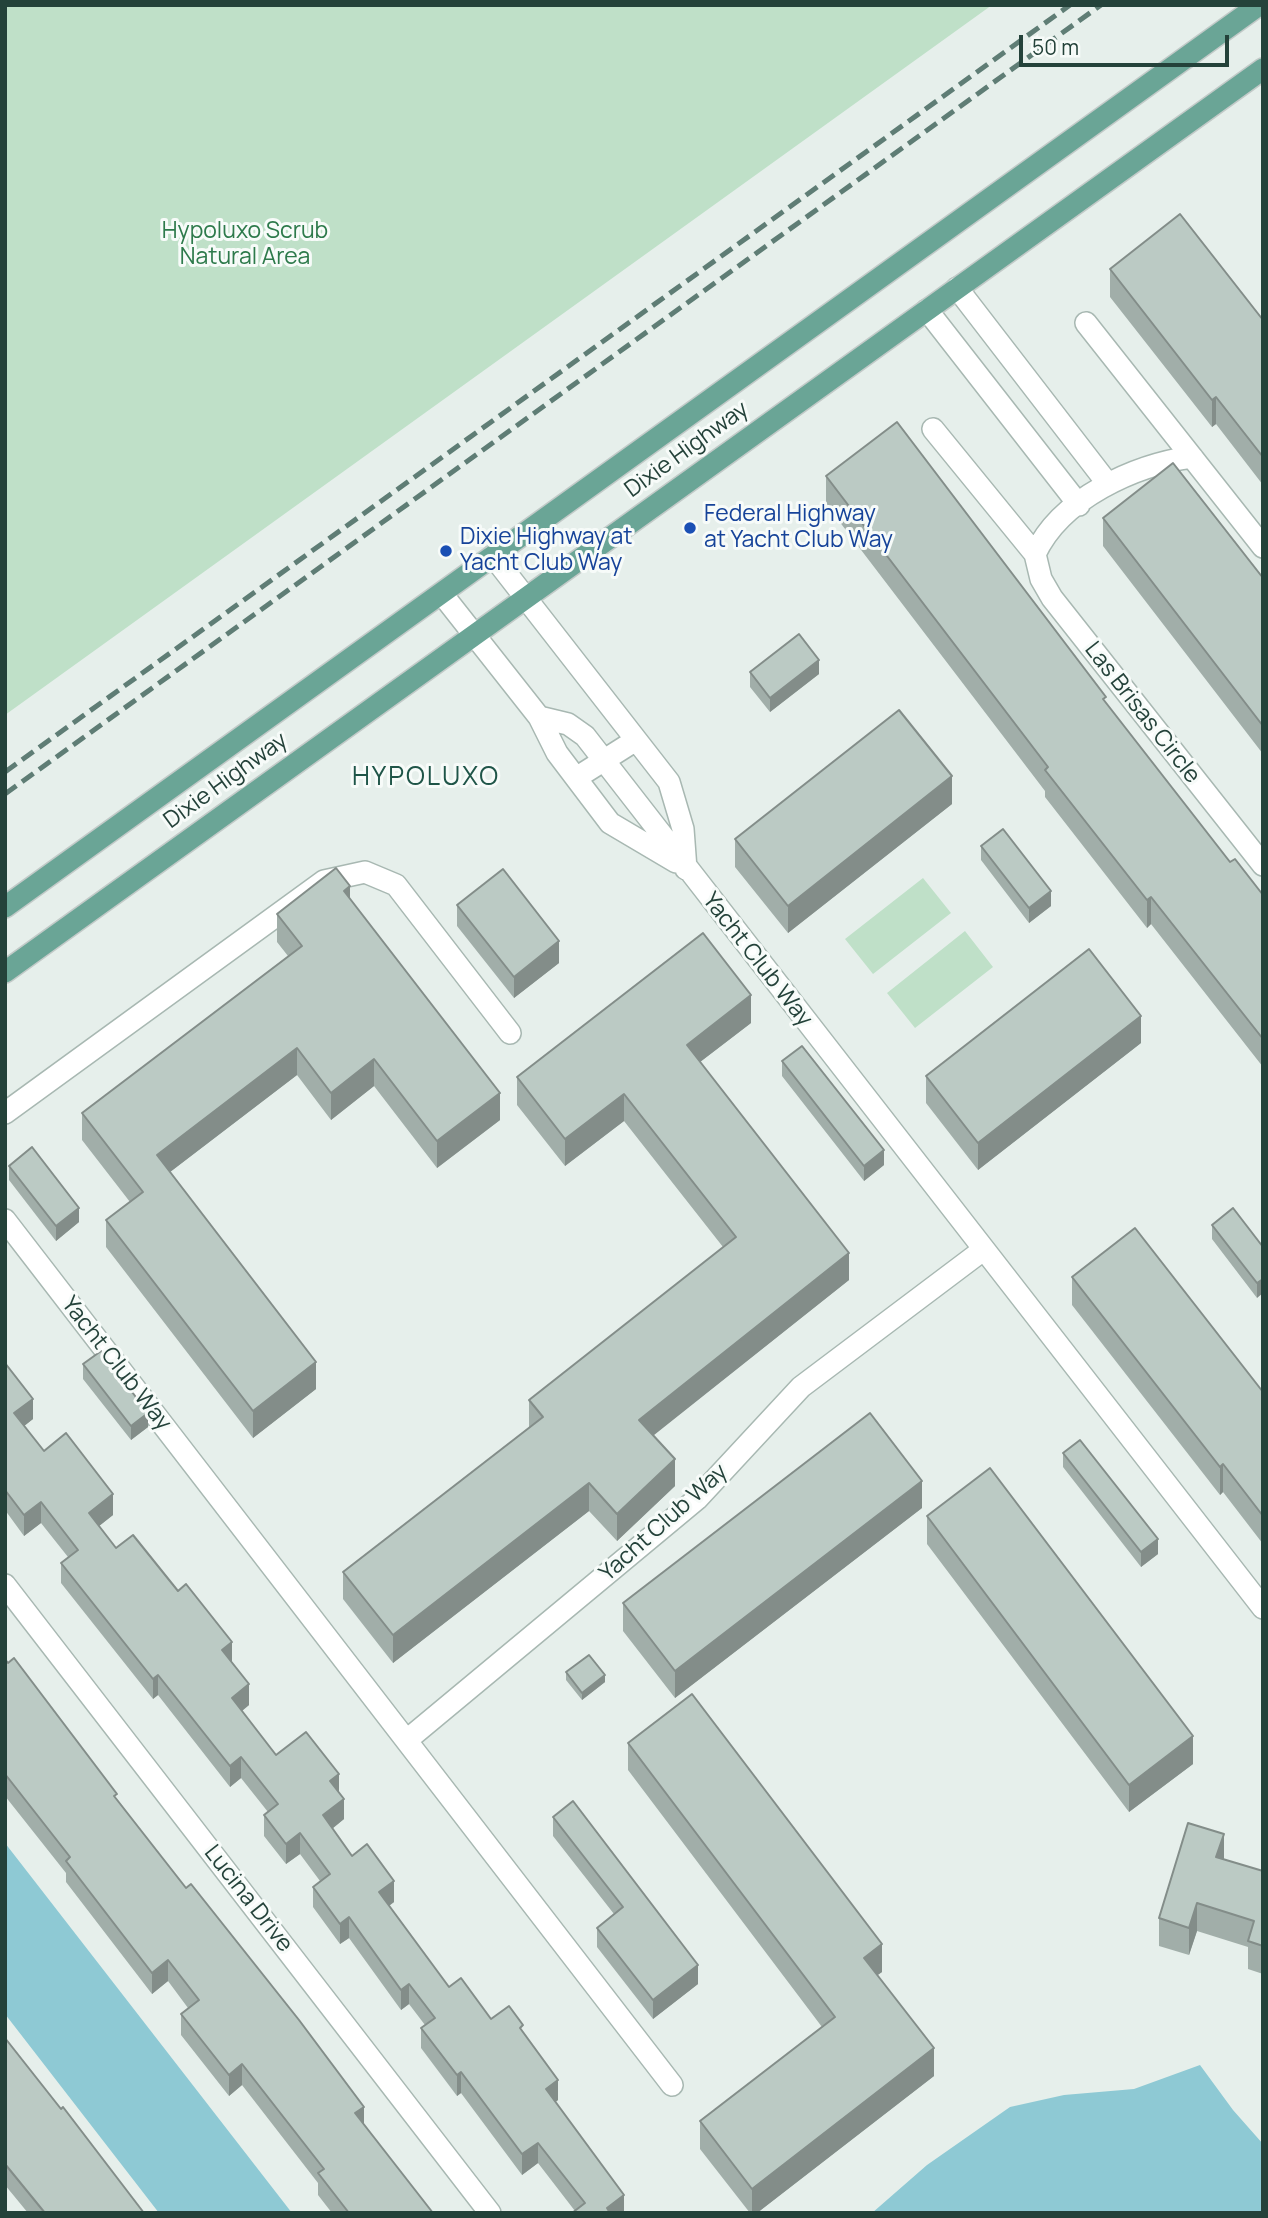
<!DOCTYPE html>
<style>
body{margin:0}
#map{position:relative;width:1268px;height:2218px;overflow:hidden;background:#e6efeb;font-family:Manrope,sans-serif}
canvas{display:block}
.frame{position:absolute;inset:0;border:7px solid #24423a;pointer-events:none}
.scale{position:absolute;left:1019px;top:35px;width:210px;height:32px;box-sizing:border-box;border:4px solid #24423a;border-top:0;padding-left:9px;font-size:21px;line-height:24px;white-space:nowrap;color:#24423a;-webkit-text-stroke:5px #f7fbf9;paint-order:stroke}
</style>
<div id="map">
<canvas width="1268" height="2218"></canvas>
<div class="frame"></div>
<div class="scale">50 m</div>
</div>
<script>
const c = document.querySelector('canvas').getContext('2d');
c.lineJoin = 'round';
function fill(path, color) {
  c.fillStyle = color;
  c.fill(path, 'evenodd');
}
function stroke(path, color, width, dash) {
  c.strokeStyle = color;
  c.lineWidth = width;
  c.lineCap = dash ? 'butt' : 'round';
  c.setLineDash(dash || []);
  c.stroke(path);
}
function write(font, color, halo, rows, align = 'center') {
  c.font = font + ' Manrope,sans-serif';
  c.lineWidth = 6;
  c.setLineDash([]);
  c.textBaseline = 'middle';
  c.strokeStyle = halo;
  c.fillStyle = color;
  for (const [text, x, y, turn = 0] of rows) {
    c.save();
    c.translate(x, y);
    c.rotate((+turn || 0) * Math.PI / 180);
    c.textAlign = isNaN(turn) ? turn : align;
    if (halo) c.strokeText(text, 0, 0);
    c.fillText(text, 0, 0);
    c.restore();
  }
}
const green = new Path2D(`
 M5 5H992L5 715Z
 M923 878 951 913 873 974 845 939Z
 M965 931 993 967 915 1028 887 993Z`);
const water = new Path2D(`
 M5 1843 292 2213H159L5 2014Z
 M1200 2065 1233 2110 1263 2144V2213H872L927 2165 1010 2107 1064 2095 1134 2089Z`);
const minor = new Path2D(`
 M957 288 1108 484
 M927 310 1079 505
 M1086 323 1263 547
 M933 429 1035 554 1041 579 1052 598 1263 865
 M1035 554C1061 498 1135 465 1192 457
 M493 556 669 782 683 829 686 869
 M442 594 539 717 557 753 610 823 676 862
 M539 717 568 724 585 736 1263 1608
 M576 778 636 740
 M5 1113 324 881 365 872 396 885 510 1033
 M5 1220 672 2085
 M5 1585 490 2213
 M407 1740 697 1499 801 1387 983 1250`);
const major = new Path2D(`
 M5 907 1259 5
 M5 972 1263 69`);
const rail = new Path2D(`
 M5 772 1070 5
 M5 794 1101 5`);
const wall = new Path2D(`
 M1110 269 1263 320V485L1216 424 1212 427 1110 297Z
 M826 476 1106 703 1230 862 1263 895V1067L1151 924 1147 928 1045 797V791L826 504Z
 M1103 518 1263 578V754L1103 546Z
 M750 672 819 674 770 712 750 687Z
 M952 804 788 933 735 867V839Z
 M981 846 1051 906 1029 923 981 860Z
 M350 899 500 1120 437 1168 374 1086 331 1120 297 1075 170 1172 316 1389 253 1438 106 1247V1220L130 1202 82 1140V1113L288 956 277 942V914Z
 M457 905 559 963 514 998 457 926Z
 M751 1023 700 1062 849 1280 653 1435 675 1486 617 1541 589 1511 393 1663 343 1599V1572L529 1428V1400L723 1247 624 1121 565 1166 517 1105V1077Z
 M1141 1043 978 1170 926 1103V1076Z
 M782 1061 884 1165 864 1181 782 1076Z
 M9 1166 79 1222 56 1241 9 1180Z
 M1212 1225 1263 1247 1257 1298 1212 1239Z
 M1072 1277 1263 1392V1544L1223 1492 1220 1495 1072 1305Z
 M5 1363 33 1419 24 1426 44 1451 113 1515 99 1526 116 1548 232 1662 249 1705 242 1711 276 1755 339 1793 344 1819 332 1829 352 1856 394 1902 389 1906 449 1987 491 2019 523 2033 558 2100 555 2102 624 2213 575 2211 538 2163 522 2175 461 2093 457 2096 421 2048V2028L425 2025 409 2004 401 2010 349 1938 340 1944 313 1907V1887L320 1881 300 1854 286 1864 264 1836V1815L268 1812 241 1778 230 1787 158 1695 153 1699 61 1583V1563L68 1557 41 1523 24 1536 5 1510Z
 M83 1364 148 1427 131 1440 83 1379Z
 M1063 1453 1158 1554 1141 1567 1063 1467Z
 M922 1508 675 1698 623 1631V1603Z
 M927 1516 1193 1764 1129 1812 927 1544Z
 M5 1659 117 1799 364 2125 433 2213H332L318 2195V2183L242 2085 229 2096 181 2035V2014L188 2008 168 1981 152 1994 66 1882V1873L5 1796Z
 M566 1672 605 1682 582 1700 566 1680Z
 M628 1743 882 1972 877 1975 934 2076 757 2213H750L700 2149V2121L822 2027 628 1770Z
 M553 1817 698 1984 653 2019 597 1947V1928L614 1914 553 1836Z
 M1224 1860 1263 1871V1974L1248 1969V1947L1197 1931 1189 1955 1159 1946V1918Z
 M5 2038 61 2109 144 2213H28L5 2185Z`);
const shadedWall = new Path2D(`
 M1216 397V424L1212 427V400Z
 M819 660V674L770 712V698Z
 M952 776V804L788 933V906Z
 M350 886V913L344 891Z
 M1051 891V906L1029 923V908Z
 M1151 897V924L1147 928V900Z
 M559 941V963L514 998V977Z
 M751 995V1023L687 1072V1045Z
 M1141 1016V1043L978 1170V1143Z
 M297 1048V1075L157 1182V1155Z
 M374 1059V1086L331 1120V1093Z
 M500 1093V1120L437 1168V1141Z
 M624 1094V1121L565 1166V1139Z
 M884 1150V1165L864 1181V1166Z
 M79 1208V1222L56 1241V1226Z
 M849 1253V1280L639 1447V1420Z
 M1263 1279V1293L1257 1298V1283Z
 M316 1362V1389L253 1438V1411Z
 M33 1399V1419L14 1434V1413Z
 M148 1413V1427L131 1440V1426Z
 M675 1459V1486L617 1541V1514Z
 M1223 1464V1492L1220 1495V1467Z
 M922 1481V1508L675 1698V1671Z
 M589 1483V1511L393 1663V1635Z
 M113 1494V1515L89 1534V1513Z
 M41 1502V1523L24 1536V1515Z
 M1158 1539V1554L1141 1567V1552Z
 M232 1642V1663L222 1650Z
 M158 1675V1695L153 1699V1679Z
 M605 1675V1682L582 1700V1693Z
 M249 1684V1705L232 1719V1698Z
 M1193 1736V1764L1129 1812V1785Z
 M241 1757V1778L230 1787V1766Z
 M339 1774V1795L330 1781Z
 M344 1799V1819L323 1836V1815Z
 M300 1833V1854L286 1864V1844Z
 M1224 1834V1861L1216 1857Z
 M394 1881V1902L379 1913V1892Z
 M1197 1903V1931L1189 1955V1928Z
 M349 1917V1938L340 1944V1924Z
 M882 1944V1972L864 1985V1958Z
 M168 1960V1981L152 1994V1973Z
 M698 1965V1984L653 2019V2000Z
 M409 1984V2004L401 2010V1990Z
 M934 2048V2076L757 2213H752V2189Z
 M242 2064V2085L229 2096V2075Z
 M461 2072V2093L457 2096V2075Z
 M558 2080V2100L546 2110V2089Z
 M364 2107V2128L355 2113Z
 M538 2143V2163L522 2175V2154Z
 M624 2195V2213H607V2208Z`);
const building = new Path2D(`
 M1180 214 1263 320V457L1216 397 1212 400 1110 269Z
 M897 422 1106 697 1103 699 1230 862 1235 859 1263 895V1039L1151 897 1147 900 1045 770 1048 767 826 476Z
 M1173 463 1263 578V726L1103 518Z
 M799 634 819 660 770 698 750 672Z
 M899 710 952 776 788 906 735 839Z
 M1003 829 1051 891 1029 908 981 846Z
 M336 868 350 886 344 891 500 1093 437 1141 374 1059 331 1093 297 1048 157 1155 316 1362 253 1411 106 1220 143 1192 82 1113 302 946 277 914Z
 M503 869 559 941 514 977 457 905Z
 M703 933 751 995 687 1045 849 1253 639 1420 675 1459 617 1514 589 1483 393 1635 343 1572 543 1417 529 1400 736 1237 624 1094 565 1139 517 1077Z
 M1089 949 1141 1016 978 1143 926 1076Z
 M802 1046 884 1150 864 1166 782 1061Z
 M32 1147 79 1208 56 1226 9 1166Z
 M1233 1208 1263 1247V1279L1257 1283 1212 1225Z
 M1135 1228 1263 1392V1516L1223 1464 1220 1467 1072 1277Z
 M101 1351 148 1413 131 1426 83 1364Z
 M5 1363 33 1399 14 1413 44 1451 66 1433 113 1494 89 1513 116 1548 133 1535 178 1591 186 1584 232 1642 222 1650 249 1684 232 1698 276 1755 306 1732 339 1774 330 1781 344 1799 323 1815 352 1856 367 1844 394 1881 379 1892 449 1987 461 1978 491 2019 509 2006 523 2025 520 2028 558 2080 546 2089 624 2195 607 2208 610 2213H572L585 2203 538 2143 522 2154 461 2072 457 2075 421 2028 435 2018 409 1984 401 1990 349 1917 340 1924 313 1887 330 1874 300 1833 286 1844 264 1815 278 1804 241 1757 230 1766 158 1675 153 1679 61 1563 78 1550 41 1502 24 1515 5 1490Z
 M870 1413 922 1481 675 1671 623 1603Z
 M1080 1440 1158 1539 1141 1552 1063 1453Z
 M990 1468 1193 1736 1129 1785 927 1516Z
 M589 1655 605 1675 582 1693 566 1672Z
 M14 1658 117 1794 114 1796 186 1888 191 1884 299 2020 364 2107 355 2113 433 2213H349L318 2173 324 2169 242 2064 229 2075 181 2014 199 2000 168 1960 152 1973 66 1861 70 1857 5 1774V1659L8 1663Z
 M692 1694 882 1944 864 1958 934 2048 752 2189 700 2121 835 2017 628 1743Z
 M573 1801 698 1965 653 2000 597 1928 623 1907 553 1817Z
 M1188 1823 1224 1834 1216 1857 1263 1871V1946L1248 1941 1254 1921 1197 1903 1189 1928 1159 1918Z
 M5 2038 61 2109 63 2107 144 2213H45L5 2164Z`);
const markers = [
 [690,528,7,"#1a4fb4"],
 [446,551,7,"#1a4fb4"]
];
const parkNames = [
 ["Hypoluxo Scrub",245,232],
 ["Natural Area",245,258]
];
const streetNames = [
 ["Dixie Highway",687,450,-36],
 ["Las Brisas Circle",1142,713,52],
 ["Dixie Highway",226,781,-36],
 ["Yacht Club Way",757,960,52],
 ["Yacht Club Way",116,1364,52],
 ["Yacht Club Way",664,1523,-42],
 ["Lucina Drive",248,1899,52]
];
const transitNames = [
 ["Federal Highway",704,515],
 ["at Yacht Club Way",704,541],
 ["Dixie Highway at",460,538],
 ["Yacht Club Way",460,564]
];
const quarterNames = [
 ["HYPOLUXO",426,778]
];
fill(green, '#bfe0c8');
fill(water, '#8ec9d4');
stroke(minor, '#a8b8b2', 24);
stroke(major, '#c2cac8', 24);
stroke(minor, '#fff', 21);
stroke(major, '#6aa596', 21);
stroke(rail, '#5f7d75', 5, [14, 7]);
fill(wall, '#a1aea9');
fill(shadedWall, '#838d89');
fill(building, '#bbcac4');
stroke(building, '#838d89', 2);
for (const [x, y, r, color] of markers) {
  const dot = new Path2D();
  dot.arc(x, y, r, 0, 2 * Math.PI);
  c.fillStyle = color;
  c.fill(dot);
  stroke(dot, '#f7fbf9', 2.5);
}
write('23px', '#2d7a4b', '#f7fbf9', parkNames);
write('23px', '#24423a', '#f7fbf9', streetNames);
write('23px', '#164399', '#f7fbf9', transitNames, 'left');
c.letterSpacing = '2px';
write('26px', '#1f5548', '#f7fbf9', quarterNames);
c.letterSpacing = '0px';
</script>
